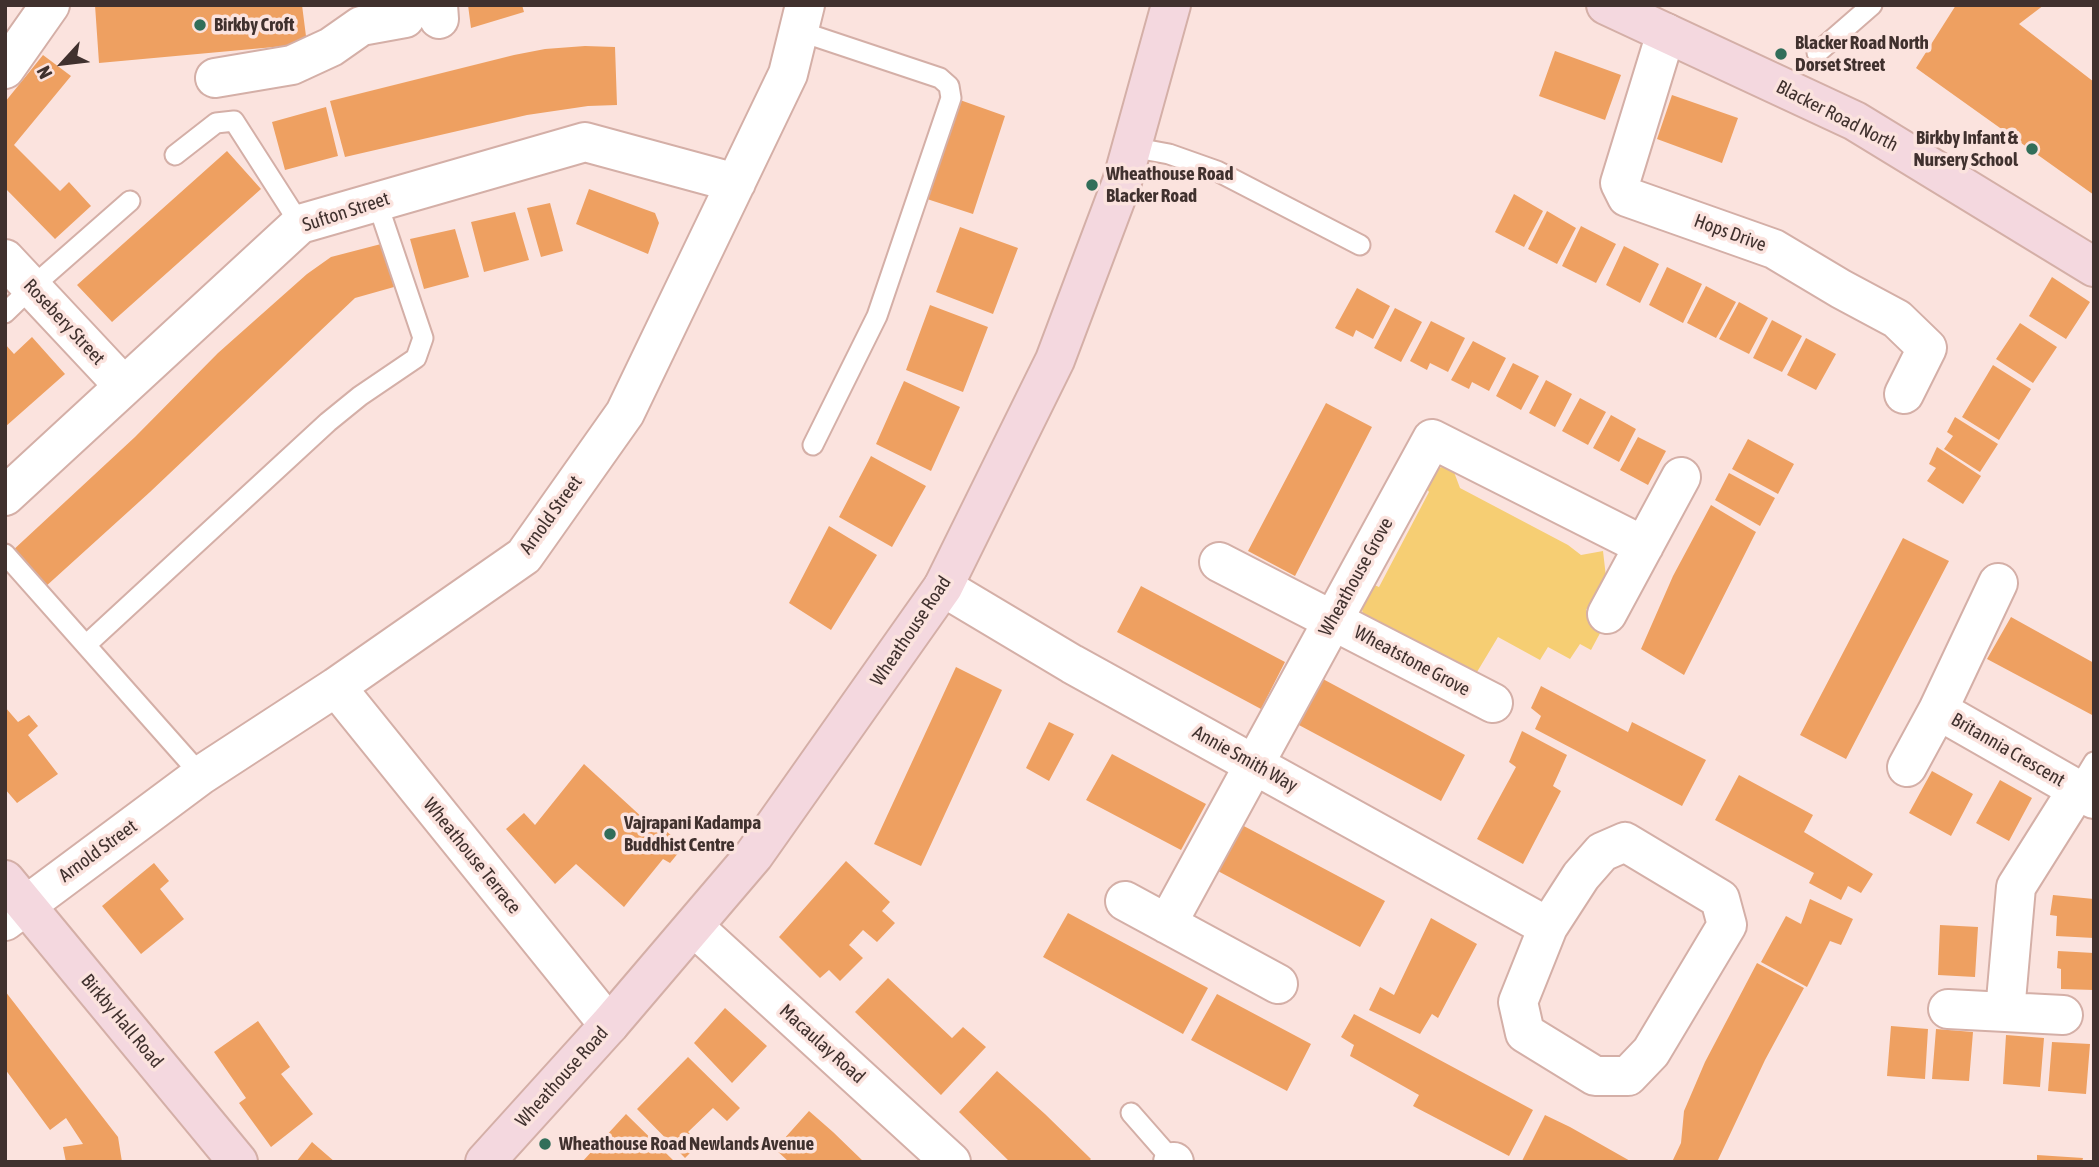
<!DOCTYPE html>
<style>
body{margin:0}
#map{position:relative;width:2099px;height:1167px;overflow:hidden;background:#fbe3de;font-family:"Asap Condensed",sans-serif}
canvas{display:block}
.frame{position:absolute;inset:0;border:7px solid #40312e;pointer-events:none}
.north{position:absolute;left:28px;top:28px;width:70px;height:70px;-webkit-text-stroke:5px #fbe3de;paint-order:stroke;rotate:243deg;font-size:19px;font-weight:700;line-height:28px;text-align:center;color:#40312e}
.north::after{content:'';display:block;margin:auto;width:24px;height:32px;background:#40312e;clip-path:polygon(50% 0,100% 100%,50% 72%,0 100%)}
</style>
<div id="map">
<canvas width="2099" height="1167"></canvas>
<div class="frame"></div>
<div class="north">N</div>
</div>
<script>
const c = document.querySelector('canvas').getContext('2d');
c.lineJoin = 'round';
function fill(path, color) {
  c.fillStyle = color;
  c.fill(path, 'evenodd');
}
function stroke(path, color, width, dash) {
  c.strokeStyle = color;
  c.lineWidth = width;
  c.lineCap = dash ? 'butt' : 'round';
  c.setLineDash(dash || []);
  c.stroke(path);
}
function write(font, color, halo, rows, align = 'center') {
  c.font = font + ' "Asap Condensed",sans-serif';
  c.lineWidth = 7;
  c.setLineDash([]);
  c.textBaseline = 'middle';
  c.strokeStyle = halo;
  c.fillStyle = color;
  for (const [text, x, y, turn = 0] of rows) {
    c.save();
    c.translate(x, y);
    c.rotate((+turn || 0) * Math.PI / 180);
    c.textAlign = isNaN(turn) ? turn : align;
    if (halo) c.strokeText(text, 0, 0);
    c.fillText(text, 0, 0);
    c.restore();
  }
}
const green = new Path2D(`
 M1451 464 1460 488 1568 545 1581 555 1603 551 1606 577 1586 610 1606 622 1591 650 1580 644 1570 659 1548 647 1540 660 1498 637 1474 677 1363 616 1361 601 1372 584 1379 587 1429 492 1422 481 1424 473Z`);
const building = new Path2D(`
 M95 5H302L307 44 99 63Z
 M468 5H522L524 12 471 28Z
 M1956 5H2044L2019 24 2094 82V195L1916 68Z
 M585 46 615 47 617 105 588 106 527 115 345 157 330 101 514 55 545 49Z
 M1555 51 1621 75 1605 120 1539 96Z
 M43 55 71 76 14 145 60 191 69 182 91 206 55 239 5 188V102Z
 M1672 95 1738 118 1722 163 1657 139Z
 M960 100 1005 116 973 214 927 199Z
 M326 107 338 156 285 170 272 122Z
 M227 151 261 189 112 322 77 285Z
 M589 189 655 213 659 223 648 254 576 224Z
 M1514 194 1543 211 1524 247 1495 232Z
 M550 203 563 251 541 257 527 208Z
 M1547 211 1576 228 1557 264 1528 249Z
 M515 212 529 260 484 272 471 222Z
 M1581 226 1616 244 1596 283 1562 266Z
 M960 227 1018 248 993 314 936 292Z
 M455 229 469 277 424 289 410 239Z
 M381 244 394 287 355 298 150 492 44 588 11 552 135 437 218 353 307 274 331 257Z
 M1624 246 1659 264 1640 303 1606 285Z
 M1667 267 1702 284 1683 323 1649 305Z
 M2052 277 2090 302 2066 339 2029 316Z
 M1706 286 1736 302 1716 338 1687 323Z
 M1357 288 1390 306 1373 339 1356 330 1353 337 1335 328Z
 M1739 302 1768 318 1749 354 1719 339Z
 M930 305 988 327 963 392 906 370Z
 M1395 308 1422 322 1401 362 1374 348Z
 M1772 320 1802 336 1782 372 1753 358Z
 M1431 321 1465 338 1448 372 1430 363 1427 370 1410 361Z
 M2020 323 2057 347 2033 383 1996 359Z
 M32 337 65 374 5 427V344L14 354Z
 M1806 338 1836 354 1816 390 1787 375Z
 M1473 341 1506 358 1489 391 1472 382 1469 389 1451 380Z
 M1513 363 1539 376 1521 410 1496 396Z
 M1993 365 2031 389 1999 440 1962 417Z
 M1546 380 1572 394 1555 427 1529 413Z
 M904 381 960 407 931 471 876 444Z
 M1580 398 1606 412 1588 445 1562 431Z
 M1326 403 1372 427 1295 576 1248 551Z
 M1611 415 1636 429 1619 462 1593 448Z
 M1955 417 1998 444 1980 472 1944 449 1953 436 1947 432Z
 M1638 437 1666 451 1648 485 1620 470Z
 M1748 439 1794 464 1778 494 1732 469Z
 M1937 447 1981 476 1963 504 1927 481 1936 468 1929 464Z
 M871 456 926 486 892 547 839 517Z
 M1729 473 1775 498 1760 526 1715 500Z
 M1711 505 1756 532 1684 675 1641 649 1673 576Z
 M829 526 877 555 831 630 789 603Z
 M1903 538 1949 561 1846 759 1800 735Z
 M1141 586 1285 662 1261 709 1117 632Z
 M2011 617 2094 663V716L1987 659Z
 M956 667 1002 690 921 866 874 844Z
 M1321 678 1465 755 1441 801 1297 724Z
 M1541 686 1628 732 1632 722 1706 760 1682 806 1535 729 1541 716 1531 708Z
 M5 707 18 722 29 715 38 726 28 735 58 774 17 803 5 789Z
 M1049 722 1074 734 1049 781 1026 768Z
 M1522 731 1567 755 1553 786 1561 791 1523 864 1477 839 1516 767 1509 762Z
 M1112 754 1206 804 1181 850 1086 800Z
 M584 764 656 830 660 826 684 846 670 863 663 859 624 907 576 864 555 884 506 829 524 813 535 825Z
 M1932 771 1973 794 1951 836 1909 813Z
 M1739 775 1813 815 1804 832 1873 874 1861 893 1848 886 1841 900 1809 883 1814 873 1715 820Z
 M2000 780 2032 798 2009 841 1976 823Z
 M1240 824 1385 901 1360 947 1216 870Z
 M846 861 890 902 882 911 895 923 877 942 863 930 849 945 863 958 840 981 829 970 820 978 779 937Z
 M154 863 169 881 160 889 184 919 141 954 102 906Z
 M2053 895 2094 899V938L2056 936 2057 916 2050 915Z
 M1810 899 1853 919 1841 945 1830 941 1807 987 1761 962 1786 916 1801 924Z
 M1068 913 1208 988 1183 1034 1043 957Z
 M1431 918 1477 944 1438 1018 1432 1014 1420 1034 1369 1010 1380 987 1394 995Z
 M1940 925 1978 927 1975 977 1938 975Z
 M2058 951 2094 953V990L2061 989V969L2057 968Z
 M1757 963 1804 988 1765 1060 1717 1162H1672L1681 1143 1684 1111 1705 1062Z
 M888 978 952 1038 963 1027 986 1047 941 1095 855 1012Z
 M5 991 118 1137 122 1162H66L63 1147 83 1144 66 1118 50 1130 5 1069Z
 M1217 994 1311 1044 1287 1091 1191 1040Z
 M725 1008 767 1046 732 1083 694 1043Z
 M1354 1014 1533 1110 1509 1156 1413 1106 1419 1095 1350 1056 1354 1045 1341 1037Z
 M258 1021 290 1067 281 1074 313 1114 271 1147 239 1103 246 1098 214 1052Z
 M1891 1026 1928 1029 1925 1079 1887 1076Z
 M1936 1029 1973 1032 1969 1081 1932 1079Z
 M2006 1035 2044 1038 2040 1087 2003 1084Z
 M2052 1042 2090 1044 2086 1094 2048 1091Z
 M688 1057 740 1108 727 1121 713 1108 688 1132 700 1143 685 1158 637 1109Z
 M997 1071 1045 1114 1091 1159 1088 1162H1010L959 1112Z
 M809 1111 833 1132 864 1162H789L775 1149Z
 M626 1114 675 1162H582Z
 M1545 1115 1570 1127 1632 1162H1523L1522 1161Z
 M312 1142 335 1162H296Z
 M2037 1155 2083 1158 2082 1162H2037Z`);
const lane = new Path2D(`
 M799 31 940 78 949 86 951 98 877 316 813 445
 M1817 53 1872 5
 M1131 147 1169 154 1217 171 1360 245
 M175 155 216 123 234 121 300 224
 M5 313 32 287 130 201
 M5 554 201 775
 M86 645 328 422 360 396 416 358 423 338 377 202
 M2077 790 2094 762
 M1131 1113 1174 1162`);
const street = new Path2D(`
 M438 5 439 19
 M1666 33 1620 183 1627 197 1774 249 1841 289 1897 319 1927 348 1904 394
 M5 69 50 5
 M215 78 292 65 331 47 361 26 405 18
 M5 259 123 385
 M5 496 300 224 585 142 736 183
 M1219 562 1493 703
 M943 587 1072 664 1548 927 1581 876 1602 852 1625 842 1720 899 1727 925 1651 1052 1628 1076H1595L1525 1033 1518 1002 1548 927
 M1607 614 1681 477
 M336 687 609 1025
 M1938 710 2094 799
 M1907 767 1938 710 1998 583
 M1125 901 1278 984
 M5 921 201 775 336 687 524 556 625 413 788 74 805 5
 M1167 924 1432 439 1644 546
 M694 927 951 1162
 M1948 1009 2063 1015
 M2005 1012 2016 887 2077 790
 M1173 1162H1174`);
const secondary = new Path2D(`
 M1606 5 1855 121 2094 267
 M5 880 238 1162
 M485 1162 609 1025 754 855 943 587 1055 360 1122 182 1171 5`);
const markers = [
 [200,25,7,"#316e59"],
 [1781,54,7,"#316e59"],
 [2032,149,7,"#316e59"],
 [1092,185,7,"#316e59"],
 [610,834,7,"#316e59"],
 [545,1144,7,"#316e59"]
];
const poiNames = [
 ["Birkby Croft",214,25],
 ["Blacker Road North",1795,43],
 ["Dorset Street",1795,65],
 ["Birkby Infant &",2018,138,"right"],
 ["Nursery School",2018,160,"right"],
 ["Wheathouse Road",1106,174],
 ["Blacker Road",1106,196],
 ["Vajrapani Kadampa",624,823],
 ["Buddhist Centre",624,845],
 ["Wheathouse Road Newlands Avenue",559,1144]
];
const streetNames = [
 ["Blacker Road North",1837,116,27],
 ["Sufton Street",346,212,-18],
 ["Hops Drive",1730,233,20],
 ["Rosebery Street",64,322,47],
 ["Arnold Street",551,515,-54],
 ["Wheathouse Grove",1356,577,-61],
 ["Wheathouse Road",911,631,-56],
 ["Wheatstone Grove",1412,661,28],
 ["Britannia Crescent",2008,750,30],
 ["Annie Smith Way",1245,759,29],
 ["Arnold Street",98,851,-36],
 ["Wheathouse Terrace",472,856,51],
 ["Birkby Hall Road",122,1021,50],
 ["Macaulay Road",822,1044,42],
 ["Wheathouse Road",562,1077,-48]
];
fill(green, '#f6ce73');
fill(building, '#eea061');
stroke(lane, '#d4afa7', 23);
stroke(street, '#d4afa7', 42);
stroke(secondary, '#d4afa7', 42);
stroke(lane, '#fff', 19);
stroke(street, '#fff', 38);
stroke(secondary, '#f4d8df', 38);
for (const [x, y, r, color] of markers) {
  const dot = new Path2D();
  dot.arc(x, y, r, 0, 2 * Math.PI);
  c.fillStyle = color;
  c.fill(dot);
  stroke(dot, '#fbe3de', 2.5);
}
write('bold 19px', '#40312e', '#fbe3de', poiNames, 'left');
write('19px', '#40312e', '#fbe3de', streetNames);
</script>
